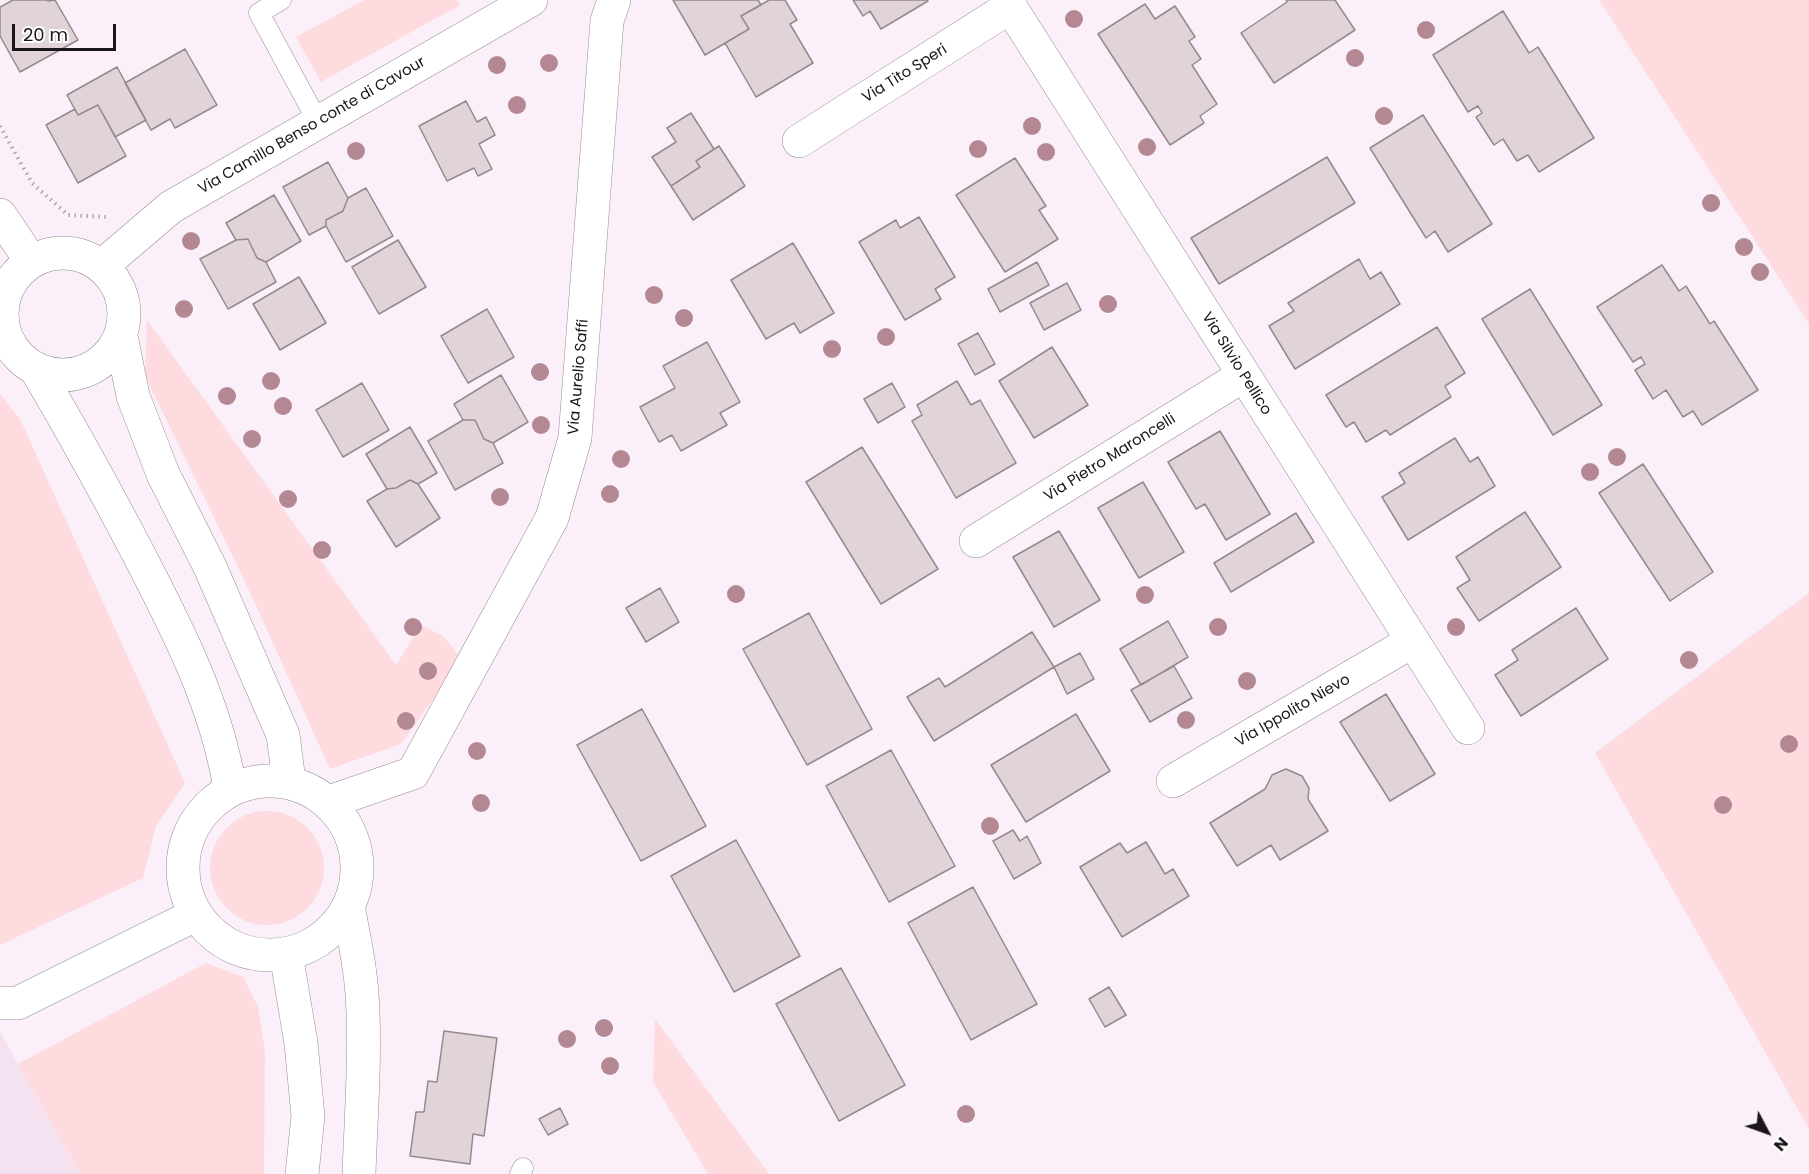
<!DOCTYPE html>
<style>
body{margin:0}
#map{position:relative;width:1809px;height:1174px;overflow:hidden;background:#fbf0f9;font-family:Poppins,sans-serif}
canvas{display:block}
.north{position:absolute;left:1737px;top:1102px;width:60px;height:60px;-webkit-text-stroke:4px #fff;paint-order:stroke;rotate:131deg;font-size:16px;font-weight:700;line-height:24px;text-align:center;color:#1a1619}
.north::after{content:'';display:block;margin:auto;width:21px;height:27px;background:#1a1619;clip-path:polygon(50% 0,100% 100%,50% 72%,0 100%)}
.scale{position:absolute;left:12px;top:24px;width:104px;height:27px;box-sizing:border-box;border:3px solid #1a1619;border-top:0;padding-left:8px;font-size:18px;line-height:21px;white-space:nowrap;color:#1a1619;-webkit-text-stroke:4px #fff;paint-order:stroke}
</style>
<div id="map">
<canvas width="1809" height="1174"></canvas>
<div class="north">N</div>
<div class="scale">20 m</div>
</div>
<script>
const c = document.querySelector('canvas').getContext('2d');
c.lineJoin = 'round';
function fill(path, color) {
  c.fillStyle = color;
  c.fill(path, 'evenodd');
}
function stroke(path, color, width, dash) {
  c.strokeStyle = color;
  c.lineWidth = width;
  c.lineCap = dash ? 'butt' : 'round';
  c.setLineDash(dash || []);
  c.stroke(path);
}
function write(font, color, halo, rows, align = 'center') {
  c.font = font + ' Poppins,sans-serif';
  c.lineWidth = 5;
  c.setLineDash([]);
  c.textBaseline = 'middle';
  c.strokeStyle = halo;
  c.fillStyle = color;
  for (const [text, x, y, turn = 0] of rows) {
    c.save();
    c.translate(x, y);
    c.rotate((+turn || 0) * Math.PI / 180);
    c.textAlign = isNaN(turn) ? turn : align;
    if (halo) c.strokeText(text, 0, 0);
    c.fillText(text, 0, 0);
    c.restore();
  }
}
const built = new Path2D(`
 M0 1031 18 1064 80 1174H0Z`);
const green = new Path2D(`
 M364 0H457L460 5 321 82 296 37Z
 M1599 0H1809V324Z
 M147 320 396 665 421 625 443 636 462 659 401 744 330 769 242 575 145 376Z
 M0 394 20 419 185 783 156 826 143 878 0 945Z
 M1809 593V1129L1595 753Z
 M210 868a57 57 0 1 1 114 0a57 57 0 1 1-114 0Z
 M206 963 243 977 258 1006 265 1052 264 1174H80L18 1064Z
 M655 1019 769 1174H708L653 1082Z`);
const building = new Path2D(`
 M13 0H47L48 1 55 0 78 40 20 72 0 36V7Z
 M673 0H758L761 5 741 16 749 29 705 55Z
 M769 0H785L797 20 790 24 813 63 756 97 725 43 749 29 741 16Z
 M853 0H927L928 1 881 29 870 11 863 16Z
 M1286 0H1335L1355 30 1274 83 1241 33 1287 2Z
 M1145 4 1155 19 1175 6 1195 37 1189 41 1201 59 1192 65 1217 104 1200 116 1204 123 1170 145 1098 34Z
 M1503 11 1529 53 1538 47 1594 138 1539 172 1528 155 1517 161 1503 139 1494 145 1476 117 1482 113 1478 106 1468 112 1433 55Z
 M185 49 217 105 175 128 170 119 151 130 125 83Z
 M117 67 146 120 115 137 98 105 78 115 67 95Z
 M466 101 477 122 486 117 495 135 479 144 492 169 478 176 474 168 447 181 419 126Z
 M98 105 126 156 78 183 46 125 75 109 78 115Z
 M691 113 714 149 696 161 700 167 671 186 652 157 676 142 667 128Z
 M1423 115 1492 224 1448 252 1435 231 1426 238 1370 148Z
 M719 146 745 186 693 220 671 186 700 167 696 161Z
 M1327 157 1355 203 1219 284 1191 238Z
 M1015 158 1046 206 1039 210 1058 239 1005 272 956 195Z
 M328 162 348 198 343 211 326 220V226L309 235 283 187Z
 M366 188 393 236 346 262 326 226V220L343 211 348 198Z
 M274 195 301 241 266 262 257 258 248 239 236 240 226 223Z
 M919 217 955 277 935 289 941 299 905 320 859 242 896 220 900 228Z
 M248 239 257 258 266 262 276 282 228 309 200 259 236 240Z
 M398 240 426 287 379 314 352 267Z
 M793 243 834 313 800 333 794 323 766 339 731 280Z
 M1359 259 1370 279 1381 272 1400 304 1295 369 1269 326 1294 311 1288 303Z
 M1037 262 1049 285 1000 312 988 289Z
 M1662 265 1679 291 1686 286 1710 324 1714 321 1758 390 1702 425 1693 411 1683 417 1666 390 1653 399 1635 370 1645 364 1641 357 1633 362 1597 307Z
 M299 277 326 323 280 350 253 304Z
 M1067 283 1081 310 1044 330 1030 303Z
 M1530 289 1602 405 1553 435 1482 319Z
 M487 309 514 357 468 383 441 336Z
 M1437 327 1465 373 1445 386 1451 397 1390 435 1386 430 1366 442 1354 422 1346 427 1326 395Z
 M978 333 995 364 975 375 958 344Z
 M707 342 740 402 720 413 727 425 681 451 672 435 659 442 640 407 675 388 663 366Z
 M1052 347 1088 405 1034 438 999 381Z
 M501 375 528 422 493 443 484 439 475 420H463L454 404Z
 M957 381 971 405 980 400 1016 463 956 498 912 421 922 415 917 405Z
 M362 383 389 430 343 457 316 410Z
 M892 383 905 407 878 423 864 399Z
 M463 420H475L484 439 493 443 503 463 455 490 428 441Z
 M410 427 437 473 418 484 410 480 396 488 387 489 366 454Z
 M1220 431 1270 514 1226 540 1205 504 1196 509 1168 462Z
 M1455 438 1470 462 1478 457 1495 486 1408 540 1382 497 1405 483 1399 473Z
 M862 447 938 569 881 604 806 482Z
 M1643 464 1713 572 1670 601 1599 493Z
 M410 480 418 484 440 518 396 547 367 501 387 489 396 488Z
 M1143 482 1184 552 1139 578 1098 508Z
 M1525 512 1561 567 1479 621 1457 588 1470 580 1456 557Z
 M1296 513 1314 542 1231 592 1214 563Z
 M1059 531 1100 600 1054 627 1013 557Z
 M660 588 679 622 646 642 626 608Z
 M1576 608 1608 659 1521 716 1495 675 1518 660 1512 650Z
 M809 613 872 729 807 765 743 649Z
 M1168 621 1188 657 1141 685 1120 649Z
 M1032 632 1054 667 934 741 907 697 939 678 945 687Z
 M1080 653 1094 679 1067 694 1054 667Z
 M1174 666 1192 698 1150 722 1131 690Z
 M1386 694 1435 774 1390 801 1340 722Z
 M642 709 706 826 641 861 577 745Z
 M1076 714 1110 771 1026 822 991 765Z
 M891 750 955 866 889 902 826 786Z
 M1286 769 1302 776 1309 788 1308 799 1328 831 1280 860 1271 845 1237 866 1210 823 1265 789 1272 775Z
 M1013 830 1020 841 1027 836 1041 863 1014 879 993 841Z
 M736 840 800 956 734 992 671 876Z
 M1146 842 1165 874 1173 869 1189 896 1122 937 1080 867 1120 843 1127 853Z
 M973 887 1037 1004 971 1040 908 923Z
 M841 968 905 1085 839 1121 776 1004Z
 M1109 987 1126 1015 1105 1027 1089 999Z
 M444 1031 497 1038 484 1136 473 1134 470 1164 410 1156 416 1112H424L428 1081 437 1082Z
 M560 1108 568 1124 548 1135 539 1119Z`);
const path = new Path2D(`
 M0 126 32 183 68 215 106 217`);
const service = new Path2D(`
 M281 0 259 13 318 122
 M520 1174 523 1168`);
const minor = new Path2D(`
 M1006 0 1468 728
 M799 141 1010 7
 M102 266 171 207 531 0
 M0 325H2
 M976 541 1244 375
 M1173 781 1413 641
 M329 802 413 773 552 518 575 438 607 21 614 0
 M0 1003H18L195 915`);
const tertiary = new Path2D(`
 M0 215 31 261
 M2 314a61 61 0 1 1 122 0a61 61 0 1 1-122 0Z
 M121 336 133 396 163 474 210 567 283 735 289 781
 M37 371C72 430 105 490 137 551 176 626 217 705 230 789
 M183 868a87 87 0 1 1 174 0a87 87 0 1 1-174 0Z
 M348 907C354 936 360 964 362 994 366 1053 361 1114 359 1174
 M286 954 301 1043 308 1116 302 1174`);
const trees = [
 [1074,19],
 [1426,30],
 [1355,58],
 [549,63],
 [497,65],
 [517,105],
 [1384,116],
 [1032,126],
 [1147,147],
 [978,149],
 [356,151],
 [1046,152],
 [1711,203],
 [191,241],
 [1744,247],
 [1760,272],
 [654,295],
 [1108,304],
 [184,309],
 [684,318],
 [886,337],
 [832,349],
 [540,372],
 [271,381],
 [227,396],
 [283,406],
 [541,425],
 [252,439],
 [1617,457],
 [621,459],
 [1590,472],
 [610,494],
 [500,497],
 [288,499],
 [322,550],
 [736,594],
 [1145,595],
 [413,627],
 [1218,627],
 [1456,627],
 [1689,660],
 [428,671],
 [1247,681],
 [1186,720],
 [406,721],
 [1789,744],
 [477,751],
 [481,803],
 [1723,805],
 [990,826],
 [604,1028],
 [567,1039],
 [610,1066],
 [966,1114]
];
const streetNames = [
 ["Via Tito Speri",905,74,-32],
 ["Via Camillo Benso conte di Cavour",312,126,-30],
 ["Via Silvio Pellico",1236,364,58],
 ["Via Aurelio Saffi",579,377,-85],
 ["Via Pietro Maroncelli",1110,458,-32],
 ["Via Ippolito Nievo",1293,711,-30]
];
fill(built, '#f4e2f0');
fill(green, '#fedbdf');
fill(building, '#e1d4d9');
stroke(building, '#96898e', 1.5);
stroke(service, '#958b93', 21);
stroke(minor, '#958b93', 34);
stroke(tertiary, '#958b93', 34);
stroke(path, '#ada5ac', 4, [1.5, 4.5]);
stroke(service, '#fff', 20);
stroke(minor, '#fff', 33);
stroke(tertiary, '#fff', 33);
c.fillStyle = '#b38893';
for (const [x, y] of trees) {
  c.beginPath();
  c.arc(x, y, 9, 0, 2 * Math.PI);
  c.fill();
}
write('15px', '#1a1619', '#fff', streetNames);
</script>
